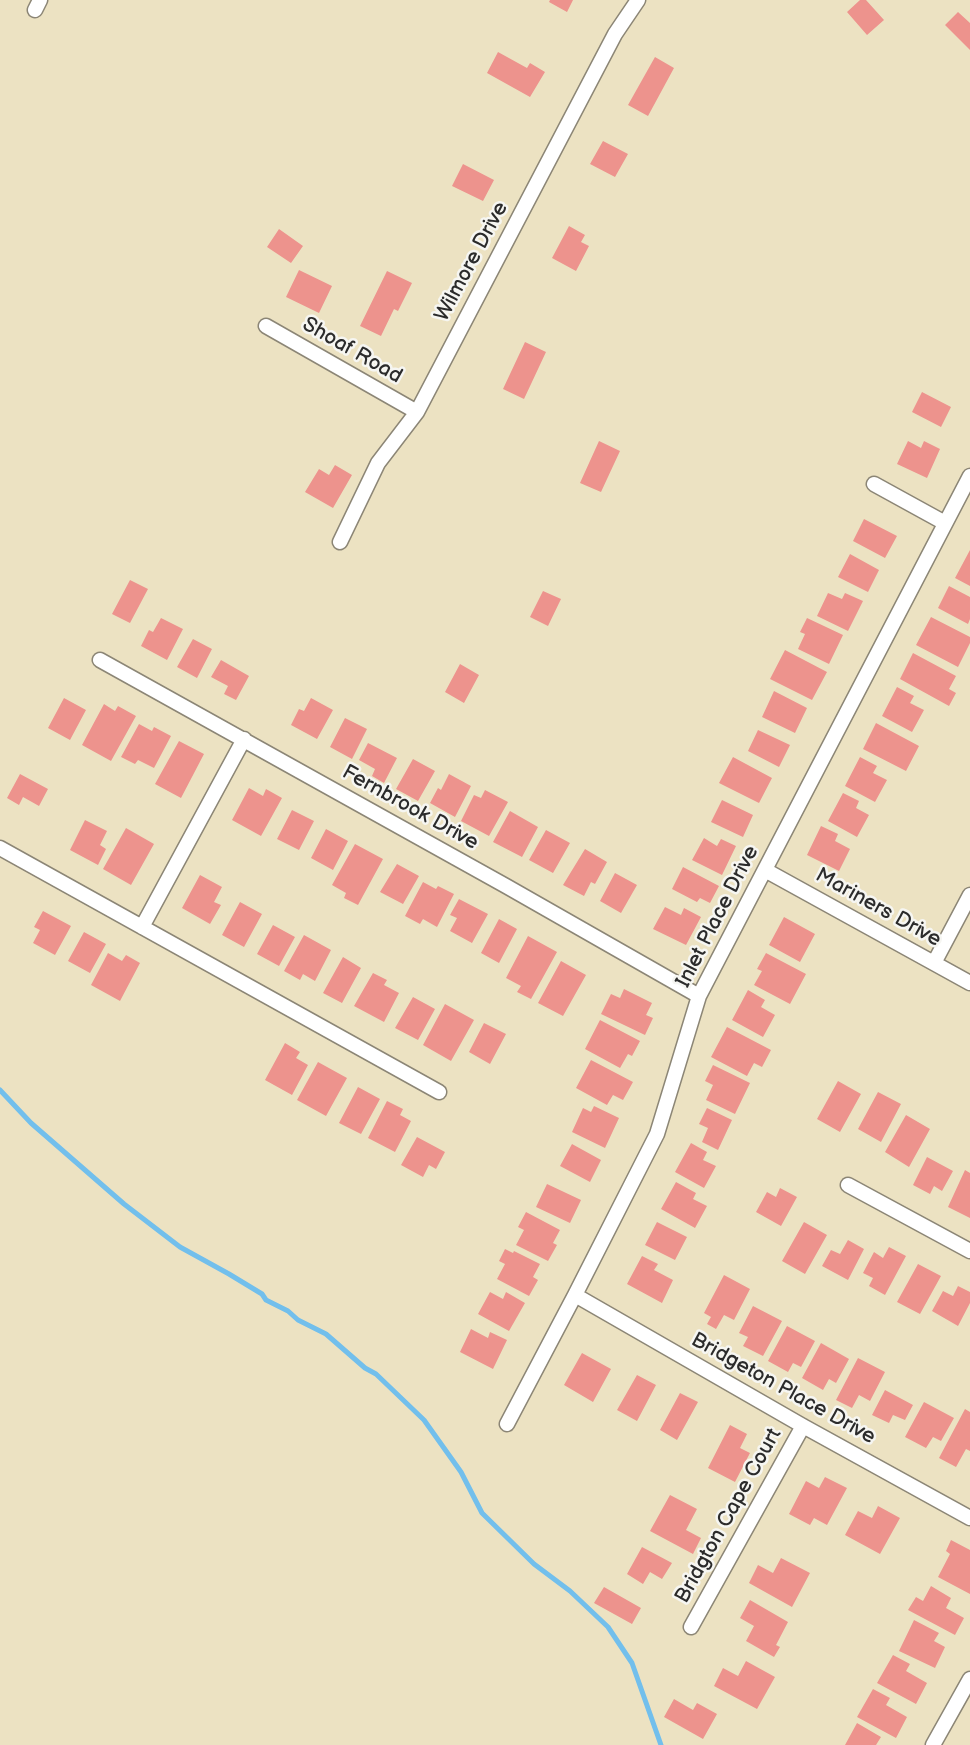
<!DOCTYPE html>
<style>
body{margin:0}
canvas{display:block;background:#ece2c2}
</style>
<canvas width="970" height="1745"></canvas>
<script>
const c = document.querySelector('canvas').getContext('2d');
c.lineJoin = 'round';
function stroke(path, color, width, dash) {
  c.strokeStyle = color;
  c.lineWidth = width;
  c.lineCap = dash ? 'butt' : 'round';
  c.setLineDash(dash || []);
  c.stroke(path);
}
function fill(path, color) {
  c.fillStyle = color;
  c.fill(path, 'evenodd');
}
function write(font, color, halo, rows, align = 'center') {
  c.font = font + ' "Balsamiq Sans",sans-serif';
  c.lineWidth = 5;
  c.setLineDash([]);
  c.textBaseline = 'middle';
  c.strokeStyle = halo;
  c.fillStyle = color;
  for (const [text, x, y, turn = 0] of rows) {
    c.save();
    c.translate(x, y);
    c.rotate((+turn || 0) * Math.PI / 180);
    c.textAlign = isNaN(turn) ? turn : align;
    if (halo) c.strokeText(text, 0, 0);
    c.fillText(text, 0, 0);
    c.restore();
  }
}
const stream = new Path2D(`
 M0 1090 31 1123 124 1204 180 1247 229 1274 262 1294 266 1300 288 1311 298 1320 326 1334 365 1368 376 1374 424 1420 461 1472 482 1513 534 1564 570 1591 608 1627 632 1663 661 1745`);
const building = new Path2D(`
 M550 0H573L567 12 549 2Z
 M860 0H866L884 20 867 35 847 12Z
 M958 12 970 23V50L945 25Z
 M498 52 527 68 530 63 545 72 530 97 487 73Z
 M655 57 674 68 648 116 628 105Z
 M603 141 628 154 615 177 590 164Z
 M463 164 494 180 483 201 452 186Z
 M569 226 585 235 581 242 589 246 576 271 552 258Z
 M279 229 303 246 291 263 267 247Z
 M299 270 332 286 319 313 286 297Z
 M387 271 412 283 398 311 394 309 381 336 360 326Z
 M525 342 546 352 524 399 503 389Z
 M922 392 951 407 941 427 912 412Z
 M599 441 620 451 601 492 580 483Z
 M908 441 921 448 924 441 940 449 927 478 897 464Z
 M335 465 352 475 333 508 305 492 319 469 329 475Z
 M864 519 897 536 885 558 853 541Z
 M970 550V586L955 578Z
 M850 554 879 570 868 592 838 577Z
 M130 580 148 589 130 623 112 614Z
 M949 586 970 597V619L968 624 938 608Z
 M543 591 561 599 548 626 530 617Z
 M828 593 842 599 845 593 863 601 848 631 817 616Z
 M931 617 970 637V643L958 667 916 645Z
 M161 618 183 629 167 660 141 646 149 630 153 632Z
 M807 618 843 635 829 664 798 649 805 634 800 632Z
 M193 639 212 649 197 678 177 667Z
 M785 650 827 672 812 700 770 679Z
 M913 653 956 676 949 689 956 693 949 706 900 679Z
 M221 660 249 676 236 700 224 694 228 686 211 677Z
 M460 664 479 675 464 703 445 692Z
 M897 687 914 696 910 703 924 710 912 732 882 716Z
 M774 691 807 708 795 733 762 717Z
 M64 698 86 710 70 740 48 728Z
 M311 698 333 710 317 739 291 725 299 709 304 711Z
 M104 704 115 711 118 706 136 716 111 761 82 745Z
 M345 718 367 729 352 759 330 747Z
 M876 723 919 746 906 771 863 749Z
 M139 724 152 731 154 727 171 736 154 768 138 760 135 764 121 757Z
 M758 730 790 745 779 767 748 751Z
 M179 741 204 754 181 798 155 784Z
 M368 743 397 758 384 783 372 776 375 769 359 760Z
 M733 757 772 778 759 803 719 783Z
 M860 757 877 766 873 773 887 780 875 802 845 786Z
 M413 759 435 771 418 801 396 789Z
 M20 774 48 789 39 806 23 797 19 805 7 798Z
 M449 774 471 786 455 817 430 803 438 788 441 790Z
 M249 788 263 796 266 789 282 798 261 836 232 820Z
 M485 790 508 802 489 836 461 821 474 795 481 798Z
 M843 793 859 801 856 808 869 815 857 837 828 821Z
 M722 800 753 815 743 837 711 822Z
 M292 810 314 821 299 850 277 839Z
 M510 811 538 827 522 857 493 842Z
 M85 820 107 831 100 845 106 849 98 865 70 850Z
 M821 826 838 834 835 841 850 849 839 871 807 855Z
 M126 828 154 844 131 885 103 869Z
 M326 829 348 841 333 870 311 858Z
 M546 830 570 843 553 873 529 860Z
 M704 838 717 846 721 839 736 846 722 875 692 860Z
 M355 844 383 859 358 905 344 898 346 893 332 885Z
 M585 849 607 862 595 884 591 882 584 896 563 885Z
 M397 864 419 876 403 904 380 892Z
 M683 867 719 886 710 903 700 898 697 902 672 889Z
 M615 873 637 885 621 913 600 901Z
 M200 875 222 887 214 902 221 905 210 924 182 908Z
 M423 882 436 889 438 886 454 894 437 927 423 919 420 924 405 916Z
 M459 899 488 914 472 943 450 931 457 918 450 915Z
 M240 902 262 914 244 947 222 935Z
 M665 907 681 915 684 908 701 917 686 945 653 929Z
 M43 911 71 926 55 955 33 943 40 930 34 927Z
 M784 917 815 934 800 962 769 945Z
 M499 919 517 929 499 963 481 953Z
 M273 925 295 937 279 966 257 954Z
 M84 932 106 944 90 973 68 961Z
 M304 935 331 950 315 981 303 974 300 980 284 971Z
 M528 936 557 952 531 999 517 992 521 986 506 978Z
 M108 953 122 961 126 955 140 963 120 1001 91 985Z
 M766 953 806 974 790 1004 754 985 762 971 757 969Z
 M343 957 361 968 342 1003 323 993Z
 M561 961 586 975 563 1016 538 1003Z
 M373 973 387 980 384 985 399 993 384 1022 354 1006Z
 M624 989 652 1003 646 1015 653 1018 645 1035 601 1014 611 994 620 998Z
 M748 990 765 1000 761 1007 775 1015 763 1037 732 1020Z
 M413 997 435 1009 418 1040 395 1028Z
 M445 1004 474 1020 451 1061 423 1045Z
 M600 1020 640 1041 632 1056 628 1054 620 1068 585 1049Z
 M484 1023 506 1034 490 1064 469 1052Z
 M727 1027 771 1050 762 1067 754 1063 747 1076 711 1057Z
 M285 1043 300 1052 296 1058 308 1065 292 1095 265 1080Z
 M591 1060 633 1082 623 1100 613 1095 607 1105 576 1088Z
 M318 1062 347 1078 326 1116 297 1100Z
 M713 1065 750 1083 735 1114 706 1100 713 1085 705 1081Z
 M838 1081 861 1094 840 1132 817 1119Z
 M358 1087 380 1099 361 1134 339 1123Z
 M878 1092 901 1104 881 1142 858 1129Z
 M387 1101 403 1109 400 1115 411 1121 395 1152 368 1138Z
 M594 1106 619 1118 605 1148 572 1132 583 1108 591 1112Z
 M707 1108 732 1120 718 1150 702 1142 708 1128 699 1124Z
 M906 1115 930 1129 909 1167 885 1152Z
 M417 1137 445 1152 436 1169 429 1165 423 1177 401 1165Z
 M691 1143 707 1152 703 1160 716 1166 704 1188 675 1172Z
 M572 1144 601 1160 590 1182 560 1166Z
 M927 1157 953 1171 942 1191 934 1186 930 1194 913 1185Z
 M965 1170 970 1173V1218L948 1207Z
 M676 1182 696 1193 693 1199 707 1206 695 1228 661 1209Z
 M547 1184 581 1200 570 1223 536 1207Z
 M780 1188 797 1197 781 1226 756 1212 767 1192 776 1197Z
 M526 1212 560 1230 553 1243 557 1245 548 1261 516 1245 524 1230 518 1227Z
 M657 1222 687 1237 675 1260 645 1245Z
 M804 1222 827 1235 805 1274 782 1261Z
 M848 1240 864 1249 848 1280 822 1266 831 1250 840 1254Z
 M889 1247 906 1256 885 1295 869 1286 873 1278 863 1273 874 1252 883 1258Z
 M505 1249 513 1253 514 1251 540 1264 533 1277 538 1280 529 1296 497 1279 505 1264 499 1261Z
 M642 1256 658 1264 654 1270 673 1280 662 1303 627 1284Z
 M918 1264 941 1276 920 1314 897 1302Z
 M724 1275 750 1289 734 1320 724 1315 716 1329 707 1324 711 1317 704 1313Z
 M958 1286 970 1292V1303L958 1326 932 1311 943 1291 953 1296Z
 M490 1292 503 1299 506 1292 525 1303 509 1331 478 1314Z
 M753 1306 782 1321 763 1356 743 1346 748 1337 739 1333Z
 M787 1326 815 1341 801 1367 793 1363 788 1372 768 1361Z
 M471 1329 488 1338 490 1332 507 1340 493 1369 460 1352Z
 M821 1343 849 1359 836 1383 829 1379 823 1390 802 1378Z
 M582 1353 611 1369 593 1402 564 1385Z
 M858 1358 885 1372 870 1401 859 1395 852 1408 836 1400Z
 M637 1375 656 1385 637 1421 617 1410Z
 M885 1390 913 1405 905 1420 893 1415 889 1423 872 1415Z
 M680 1393 698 1402 677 1440 660 1430Z
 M924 1402 954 1418 941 1441 933 1437 926 1448 905 1437Z
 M965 1409 970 1412V1451L966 1449 956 1467 939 1458Z
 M730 1425 747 1434 740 1448 750 1453 735 1482 708 1468Z
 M825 1477 847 1488 827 1525 814 1518 810 1525 789 1514 806 1481 819 1488Z
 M670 1495 697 1509 686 1530 701 1538 693 1554 650 1531Z
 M878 1506 900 1518 880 1554 845 1535 858 1511 872 1518Z
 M951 1540 970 1550V1594L938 1577 950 1554 946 1551Z
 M642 1547 672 1563 662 1579 650 1572 643 1584 627 1574Z
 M781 1558 810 1573 792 1607 749 1583 758 1565 773 1573Z
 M931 1586 951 1598 946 1608 964 1618 955 1635 908 1610 916 1597 923 1601Z
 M604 1587 641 1608 632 1624 594 1603Z
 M750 1600 788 1622 776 1645 780 1647 774 1657 746 1641 754 1626 740 1618Z
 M914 1620 939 1633 934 1641 945 1647 935 1668 899 1651Z
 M893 1655 910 1664 906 1671 927 1683 916 1704 877 1683Z
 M746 1661 775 1677 757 1709 714 1686 723 1668 738 1676Z
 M873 1689 890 1698 886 1705 907 1717 896 1738 857 1717Z
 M674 1699 693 1710 697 1703 717 1714 703 1739 664 1717Z
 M857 1723 881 1737 876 1745H845Z`);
const minor = new Path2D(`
 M35 10 40 0
 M266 326 417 412
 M874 484 945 523
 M340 542 378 463 417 412 615 34 638 0
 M100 660 506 886 699 996
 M0 848 439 1092
 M765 870 970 983
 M142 927 244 739
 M934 963 970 895
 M848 1185 970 1251
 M575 1295 803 1426 970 1518
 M507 1424 575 1295 657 1134 699 996 970 476
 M691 1627 803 1426
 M933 1745 970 1679`);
const streetNames = [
 ["Wilmore Drive",472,262,-62],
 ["Shoaf Road",352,351,30],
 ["Fernbrook Drive",410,808,29],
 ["Mariners Drive",878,908,29],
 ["Inlet Place Drive",718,917,-63],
 ["Bridgeton Place Drive",783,1389,29],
 ["Bridgton Cape Court",729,1516,-61]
];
stroke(stream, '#72bfec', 5);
fill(building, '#ed938d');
stroke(minor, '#8c8676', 17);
stroke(minor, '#fff', 14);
write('21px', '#2b2b2b', '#f6f6f2', streetNames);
</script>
